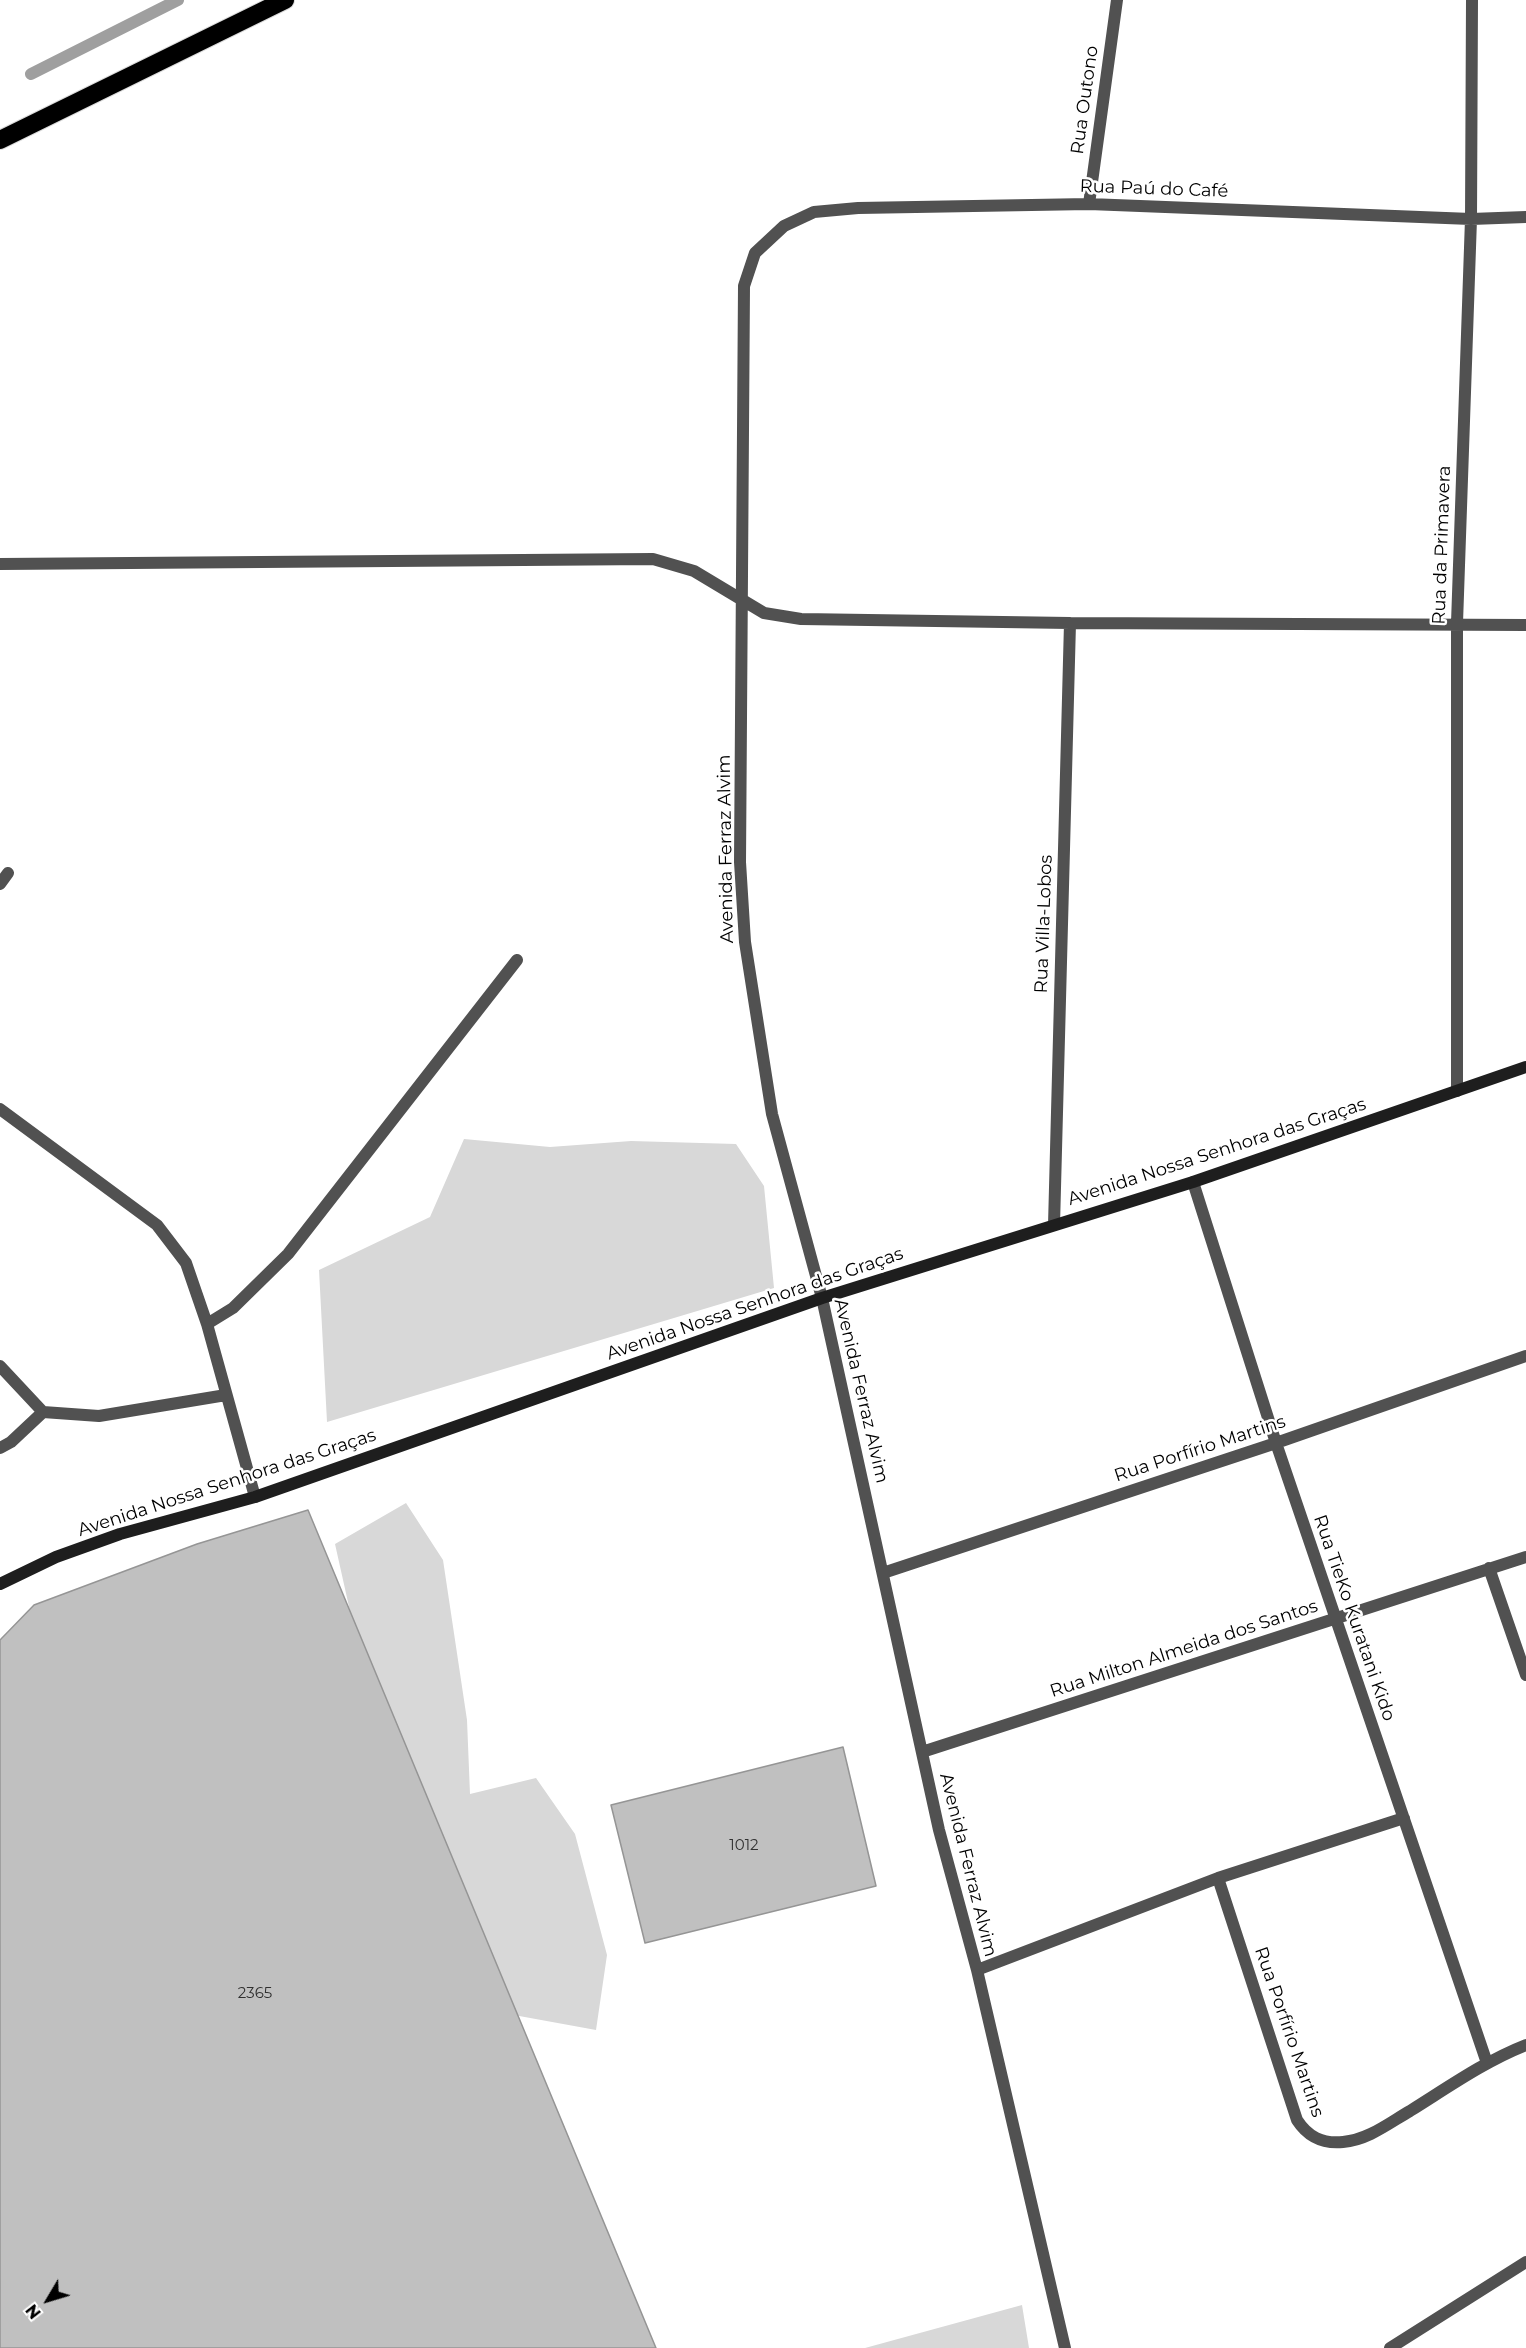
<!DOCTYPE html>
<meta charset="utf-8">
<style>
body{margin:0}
#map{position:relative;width:1526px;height:2348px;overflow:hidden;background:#fff;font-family:Montserrat,sans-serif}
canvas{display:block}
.north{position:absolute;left:18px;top:2270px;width:60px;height:60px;-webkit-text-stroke:4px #fff;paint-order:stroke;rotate:232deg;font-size:16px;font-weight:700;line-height:24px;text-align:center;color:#000}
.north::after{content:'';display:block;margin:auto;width:21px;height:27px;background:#000;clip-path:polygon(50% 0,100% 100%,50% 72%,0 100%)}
</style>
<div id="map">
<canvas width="1526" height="2348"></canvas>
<div class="north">N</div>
</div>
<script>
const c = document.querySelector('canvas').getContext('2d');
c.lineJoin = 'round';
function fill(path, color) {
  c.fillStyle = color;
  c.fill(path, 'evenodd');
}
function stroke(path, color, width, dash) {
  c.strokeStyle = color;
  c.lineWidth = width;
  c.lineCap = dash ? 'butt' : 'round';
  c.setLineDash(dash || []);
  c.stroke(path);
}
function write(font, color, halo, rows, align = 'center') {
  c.font = font + ' Montserrat,sans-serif';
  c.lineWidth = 5;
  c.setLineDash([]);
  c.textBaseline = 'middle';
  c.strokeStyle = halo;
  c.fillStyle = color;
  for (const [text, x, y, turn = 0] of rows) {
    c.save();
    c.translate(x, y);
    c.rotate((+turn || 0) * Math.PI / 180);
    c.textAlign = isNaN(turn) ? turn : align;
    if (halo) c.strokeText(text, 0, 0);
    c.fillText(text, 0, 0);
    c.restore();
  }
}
const green = new Path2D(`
 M464 1139 550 1147 631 1141 736 1144 764 1186 774 1288 327 1422 319 1270 430 1217Z
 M406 1503 443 1560 467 1720 470 1794 536 1778 575 1834 607 1955 596 2030 437 2001 335 1544Z
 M1022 2305 1029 2348H865Z`);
const stream = new Path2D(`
 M31 74 178 0`);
const building = new Path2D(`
 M308 1510 656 2348H0V1640L34 1605 197 1544Z
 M843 1747 876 1886 645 1943 611 1805Z`);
const lane = new Path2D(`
 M0 884 8 873
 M0 1109 157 1225 186 1263 207 1324 255 1497
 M207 1324 233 1308 288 1254 517 960
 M0 1366 43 1412 99 1416 226 1395
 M0 1448 11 1442 43 1412`);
const street = new Path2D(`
 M1089 204 1117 0
 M0 564 653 559 694 571 764 613 801 619 1070 623 1526 625
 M1457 1091V623L1471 219 1472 0
 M1193 1182 1276 1443 1487 2063
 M1054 1225 1070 623
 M1489 1568 1526 1675
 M883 1573 1276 1443 1526 1356
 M922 1752 1526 1557
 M1218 1878 1297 2120C1308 2137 1322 2144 1343 2142 1368 2140 1389 2123 1410 2111 1447 2088 1485 2061 1526 2045
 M977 1970 1218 1878 1404 1818
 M1065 2348 977 1970 939 1830 822 1298 772 1114 745 942 740 862 744 286 755 253 784 226 814 212 858 208 1089 204 1471 219 1526 217
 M1390 2348 1526 2262`);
const secondary = new Path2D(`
 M0 1584 56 1557 120 1534 255 1497 822 1298 1193 1182 1526 1067`);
const highway = new Path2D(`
 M0 140 285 0`);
const numberNames = [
 ["1012",744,1846],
 ["2365",255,1994]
];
const streetNames = [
 ["Rua Outono",1085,100,-82],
 ["Rua Paú do Café",1154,189,2],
 ["Rua da Primavera",1442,545,-88],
 ["Avenida Ferraz Alvim",726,849,-91],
 ["Rua Villa-Lobos",1044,924,-88],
 ["Avenida Nossa Senhora das Graças",1217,1152,-18],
 ["Avenida Nossa Senhora das Graças",755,1304,-19],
 ["Avenida Ferraz Alvim",861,1391,77],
 ["Rua Porfírio Martins",1200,1449,-18],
 ["Avenida Nossa Senhora das Graças",227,1483,-18],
 ["Rua TieKo Kuratani Kido",1354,1618,71],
 ["Rua Milton Almeida dos Santos",1184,1649,-18],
 ["Avenida Ferraz Alvim",968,1865,76],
 ["Rua Porfírio Martins",1289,2032,71]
];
fill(green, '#d8d8d8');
stroke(stream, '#9f9f9f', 12);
fill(building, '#c0c0c0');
stroke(building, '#959595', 1.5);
stroke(highway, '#dbdbdb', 20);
stroke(lane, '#515151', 12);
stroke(street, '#515151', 12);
stroke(secondary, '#1e1e1e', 12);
stroke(highway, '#000', 18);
write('15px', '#303030', null, numberNames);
write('18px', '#000', '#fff', streetNames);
</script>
